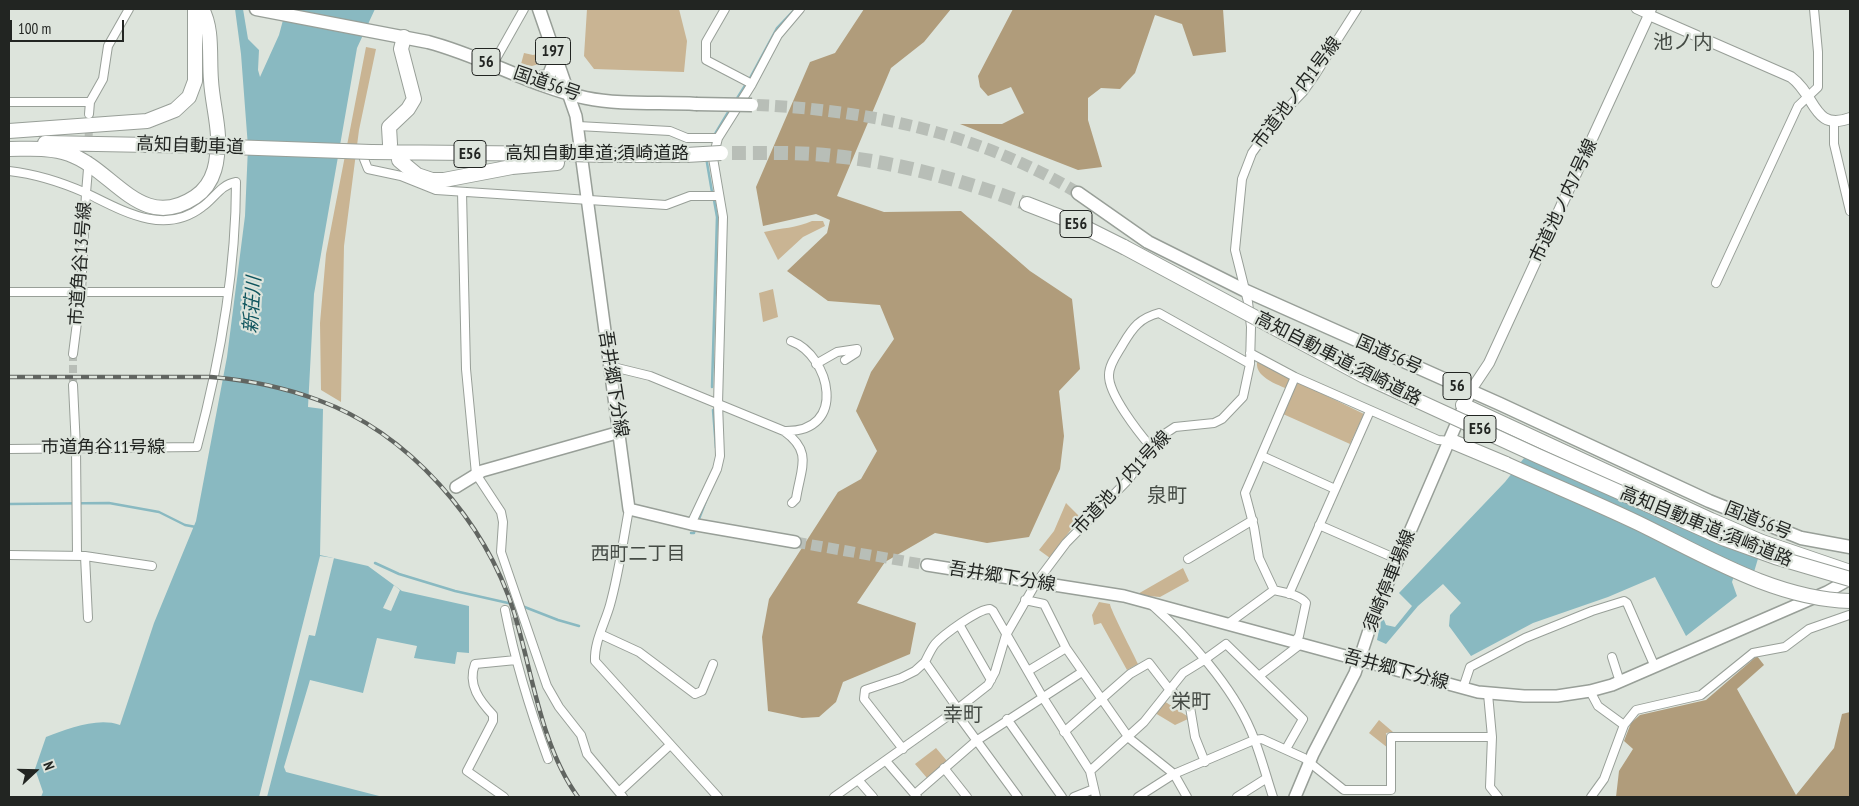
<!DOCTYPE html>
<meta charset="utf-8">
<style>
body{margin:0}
#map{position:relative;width:1859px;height:806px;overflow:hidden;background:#dde4dc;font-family:"PT Sans Narrow",sans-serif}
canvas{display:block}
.frame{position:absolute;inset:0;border:10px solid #222522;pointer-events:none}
.north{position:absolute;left:10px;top:746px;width:50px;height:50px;-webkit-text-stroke:4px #dde4dc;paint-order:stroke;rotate:69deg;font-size:14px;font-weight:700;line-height:20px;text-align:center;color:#222522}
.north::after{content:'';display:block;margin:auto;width:18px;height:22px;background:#222522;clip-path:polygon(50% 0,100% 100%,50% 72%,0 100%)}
.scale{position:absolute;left:10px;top:20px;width:114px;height:22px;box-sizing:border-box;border:2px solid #222522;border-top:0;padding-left:6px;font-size:15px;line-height:18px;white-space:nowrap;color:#222522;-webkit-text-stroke:4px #dde4dc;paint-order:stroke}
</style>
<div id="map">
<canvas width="1859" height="806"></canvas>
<div class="frame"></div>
<div class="north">N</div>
<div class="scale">100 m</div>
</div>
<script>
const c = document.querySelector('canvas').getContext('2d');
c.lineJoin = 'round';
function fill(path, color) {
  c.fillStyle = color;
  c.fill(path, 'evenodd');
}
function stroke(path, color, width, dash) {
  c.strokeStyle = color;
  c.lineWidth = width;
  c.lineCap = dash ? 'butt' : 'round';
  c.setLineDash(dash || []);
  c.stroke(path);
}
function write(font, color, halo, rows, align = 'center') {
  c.font = font + ' "PT Sans Narrow","Noto Sans JP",sans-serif';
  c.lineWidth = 4.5;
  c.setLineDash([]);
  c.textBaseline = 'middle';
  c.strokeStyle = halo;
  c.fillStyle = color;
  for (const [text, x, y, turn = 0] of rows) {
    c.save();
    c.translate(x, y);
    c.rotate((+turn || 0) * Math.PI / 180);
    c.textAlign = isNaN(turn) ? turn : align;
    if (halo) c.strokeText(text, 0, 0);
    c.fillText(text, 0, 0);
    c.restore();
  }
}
const green = new Path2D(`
 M587 9H679L687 41 684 72 594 69 584 56Z
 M366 47 376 49 359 130 344 246 341 402 321 390 320 323 326 254Z
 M524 53 533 55 542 53V63L532 66 521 64Z
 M812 221H823L825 226 803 237 778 260 764 232C781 228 797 228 812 221Z
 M773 289 778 317 763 322 759 293Z
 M1257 362 1364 414 1350 444 1283 414 1293 392C1281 385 1255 379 1257 362Z
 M1066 503 1080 517 1050 558 1039 550 1054 531Z
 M1183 568 1189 581 1160 597 1136 595Z
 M1099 602 1110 604C1110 609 1134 655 1138 664L1127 670 1101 623 1094 625 1092 615Z
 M1164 701 1187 716 1188 719 1175 725 1155 713Z
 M1379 720 1393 732 1386 733 1388 748 1369 733Z
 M936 748 947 761 927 778 915 764Z`);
const forest = new Path2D(`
 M864 9H951L924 42 891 68 837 196 884 212 961 211 1030 271 1072 299 1080 369 1059 391 1064 436 1060 469 1029 537 987 543 935 533 885 562 857 603 916 623 910 654 843 682 836 702 819 717 802 718 768 711 762 637 769 599 838 492 861 479 877 451 856 411 871 372 894 339 880 305 828 301 787 271 827 233 830 220 816 214 763 226 756 187 810 62 835 53Z
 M1013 9H1223L1226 52 1193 56 1182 24 1155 15 1135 73 1120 89 1101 88 1088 98V120L1102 167 1078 170 960 124H1002L1024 113 1011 87 988 96 980 87 978 76Z
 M1757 656 1764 665 1737 689 1796 795 1834 748 1842 714 1850 712V797H1616L1619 771 1633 749 1624 741 1631 723 1640 715 1706 700Z`);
const water = new Path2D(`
 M235 9H243L248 39 259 50 258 70 260 77 279 35 286 9H375L357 48 314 294 308 407 323 409 320 555 368 566 402 591 469 606V653L457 652 455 664 414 658 417 646 377 638 363 693 310 680 284 767 286 772 383 797H41L43 792 35 769 46 737C68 729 97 717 120 725L154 623 196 521 227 357 245 216 248 147 241 54Z
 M1536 443 1765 535 1754 572 1734 576 1732 582 1737 596 1686 636 1655 577 1608 597 1533 623 1471 656 1449 626 1450 615 1461 603 1443 584 1418 606 1386 644 1377 640 1382 615 1386 625 1395 627 1412 606 1399 593 1505 482Z`);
const pier = new Path2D(`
 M320 556 334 558 315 636 309 635 267 797H259Z
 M394 585 400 590 391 611 383 608Z`);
const stream = new Path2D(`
 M750 78 777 28 795 9
 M736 100 746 84
 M715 134 730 109
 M706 157 712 192
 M712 387 717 217 714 200
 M713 410 716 448
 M9 504 109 503 159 512 185 525 196 527
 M699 519 707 498
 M691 533H694L695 529
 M375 563 399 574 455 591 517 605
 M522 606 558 620 579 626`);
const minorTunnel = new Path2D(`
 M88 164 89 123
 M73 385V354
 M512 621H520`);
const secondaryTunnel = new Path2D(`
 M795 542 927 565`);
const trunkTunnel = new Path2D(`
 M757 105C870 110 981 134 1078 193`);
const motorwayTunnel = new Path2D(`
 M732 153C766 153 801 152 835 156 901 163 965 181 1027 204`);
const minor = new Path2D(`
 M725 9 706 42V60L752 84
 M1636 9 1649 15 1652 9
 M493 64 524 9
 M9 102H90L89 114
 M90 102 103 79 108 46 129 9
 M1834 123V144L1850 211
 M578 126 670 131 687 138H718
 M364 159 368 169 401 176 436 190 666 205 690 196H719
 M9 171C36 174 61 182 86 193L88 169
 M462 192 466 369 476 474 501 512 503 522 501 552 547 686 559 707 581 735 587 754 623 797
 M1716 283 1798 106 1818 87V52L1814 9
 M9 292H228
 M1250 353 1295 377 1438 440 1451 441
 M816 364 837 352 857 349 856 353 845 360
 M609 366 650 376 784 431C813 452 801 467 796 499L792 503
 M1295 377 1245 493 1254 527 1259 558 1274 590C1284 593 1299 594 1306 603L1299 636 1295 641
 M73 385 76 448 77 555
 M784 431C849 433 830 355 791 341
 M1151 447C1139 433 1108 394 1109 375 1109 364 1118 353 1123 344 1133 327 1140 318 1159 313L1250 364
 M9 449 197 447C220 361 236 272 236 182 220 185 215 198 202 207 164 236 123 211 86 193L81 291 73 354
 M1262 456 1335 489
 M629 509C623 541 619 573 610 605 605 623 594 642 595 661L718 797
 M691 524 717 469 720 456 718 404 723 217 713 158 718 138 752 84 778 35 800 9
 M1319 525 1399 560
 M9 555 85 556 88 618
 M85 556 152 566
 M1188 559 1253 520
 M1289 594 1370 411
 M1025 600 1044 604 1066 648 1129 738 1174 774 1187 797
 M1152 605C1189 638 1232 686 1251 731 1260 752 1266 776 1273 797
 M505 610C515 661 530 710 548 759
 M1229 623 1274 590
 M960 626 991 680
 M600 634 639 652 695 694 702 691 713 664
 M1612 657 1620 682
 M1028 671 1066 648
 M1259 676 1302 643
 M1463 688 1470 667 1525 638 1592 611 1624 601 1627 603 1655 667
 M1590 691 1598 706 1624 725
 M1488 694 1492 737 1490 787 1498 797
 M958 709 925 662C928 656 931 649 935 644 943 635 978 609 990 609L993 611 1042 696 1090 771 1096 797
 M955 711 1018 797
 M1007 719 1062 797
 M1064 732 1130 674 1149 663 1169 689 1190 707 1195 737 1205 762
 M903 749 864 699 865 690 901 678 915 671 925 662
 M886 761 917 797
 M944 768 967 797
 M1090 771 1144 722 1183 673 1204 660 1226 644 1303 719 1286 749
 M859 781 873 797
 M619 792 670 745
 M915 794 976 741 1082 672
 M504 797 467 771 493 721V715C480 701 467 685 475 664L516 660
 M834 797 955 711 988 685 995 672 1006 635 1036 583 1066 543 1129 479 1151 447 1163 435 1175 427 1214 423 1222 419 1243 397 1250 364 1251 327 1248 302 1235 250 1242 179 1252 153 1274 122 1303 92 1315 75 1357 9
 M1074 797 1094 789
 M1138 797 1174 774 1254 740 1262 739 1304 758 1344 790H1391V737H1492
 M1237 797 1267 778
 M1591 797 1604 779 1624 725 1636 710 1701 695 1753 653 1785 647 1809 629 1849 615`);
const tertiary = new Path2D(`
 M1471 390 1489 363 1649 15 1791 77C1816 95 1813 132 1850 118`);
const secondary = new Path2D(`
 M568 93 576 116 629 509 691 524 795 542
 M456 487 482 471 620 432
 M927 565 1124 596 1478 692 1524 696H1557L1590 691 1612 685 1827 592 1850 579
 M1295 797 1313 754 1355 673 1374 615 1471 390`);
const trunk = new Path2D(`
 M256 9 428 42C482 56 531 86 586 98 620 105 661 102 696 104
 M539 9 568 93
 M532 80 549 75 553 65 552 54
 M1078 193 1148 242 1244 290 1500 404 1709 501 1801 538 1850 547`);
const motorway = new Path2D(`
 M9 131 147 121 175 110 189 97 195 81V9
 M45 143 202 146
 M390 144 389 127 408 109 414 99 401 49 404 37
 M9 149C29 149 50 147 69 154 114 170 141 233 195 197 216 183 218 159 218 136 217 117 212 99 211 80 209 57 213 29 202 9
 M371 152 569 154
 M605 155H686
 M399 160 417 175 432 180H444L512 167 557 163
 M1027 204 1076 223 1124 247
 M1463 405 1711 520 1762 542 1850 572
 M1451 441 1506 464`);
const rail = new Path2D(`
 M9 377H211C248 380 283 387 318 400 409 433 485 521 514 612 532 671 541 747 578 797`);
const trunkBridge = new Path2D(`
 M696 104 752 105`);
const motorwayBridge = new Path2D(`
 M202 146 371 152
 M569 154 605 155
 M686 155 721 153
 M1124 247 1366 377 1538 456 1725 539 1775 557 1850 579
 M1506 464C1550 484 1594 502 1638 523 1704 555 1775 599 1850 601`);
const shields = [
 [553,51,35],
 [486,62,28],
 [470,154,32],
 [1076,224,32],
 [1457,386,28],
 [1480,429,32]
];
const shieldNames = [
 ["197",553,51],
 ["56",486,62],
 ["E56",470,154],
 ["E56",1076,224],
 ["56",1457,386],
 ["E56",1480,429]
];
const streetNames = [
 ["国道56号",547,84,19],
 ["市道池ノ内1号線",1297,93,-53],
 ["高知自動車道",190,146,2],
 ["高知自動車道;須崎道路",597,154],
 ["市道池ノ内7号線",1564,201,-65],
 ["市道角谷13号線",81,264,-86],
 ["国道56号",1389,355,24],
 ["高知自動車道;須崎道路",1338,359,27],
 ["吾井郷下分線",613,384,81],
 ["市道角谷11号線",103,448],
 ["市道池ノ内1号線",1122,483,-47],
 ["国道56号",1758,521,22],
 ["高知自動車道;須崎道路",1706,527,22],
 ["吾井郷下分線",1002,577,9],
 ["須崎停車場線",1390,581,-68],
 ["吾井郷下分線",1396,670,15]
];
const waterNames = [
 ["新荘川",253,305,-86]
];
const neighbourhoodNames = [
 ["西町二丁目",638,555]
];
const quarterNames = [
 ["池ノ内",1683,43],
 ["泉町",1167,496],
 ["栄町",1191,702],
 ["幸町",963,715]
];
fill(green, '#c9b493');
fill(forest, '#b09c7b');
fill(water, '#89b9c1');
fill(pier, '#dde4dc');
stroke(stream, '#89b9c1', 2.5);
stroke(minorTunnel, '#b8beb7', 8, [8, 4]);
stroke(secondaryTunnel, '#b8beb7', 11, [11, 5.5]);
stroke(trunkTunnel, '#b8beb7', 12, [12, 6]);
stroke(motorwayTunnel, '#b8beb7', 14, [14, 7]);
stroke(minor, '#989f98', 10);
stroke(tertiary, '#989f98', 12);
stroke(secondary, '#989f98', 14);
stroke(trunk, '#989f98', 15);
stroke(motorway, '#989f98', 16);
stroke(minor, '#fff', 8);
stroke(tertiary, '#fff', 10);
stroke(secondary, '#fff', 11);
stroke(trunk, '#fff', 12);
stroke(motorway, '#fff', 14);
stroke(rail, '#616561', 4.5);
stroke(rail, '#dde4dc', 2.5, [8]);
stroke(trunkBridge, '#989f98', 15, []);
stroke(motorwayBridge, '#989f98', 16, []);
stroke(trunkBridge, '#fff', 12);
stroke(motorwayBridge, '#fff', 14);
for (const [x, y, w] of shields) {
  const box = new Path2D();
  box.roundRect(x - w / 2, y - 13.5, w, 27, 4);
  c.fillStyle = '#dde4dc';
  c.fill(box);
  stroke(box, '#222522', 1);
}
write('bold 16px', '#222522', null, shieldNames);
write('18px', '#222522', '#dde4dc', streetNames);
write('italic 19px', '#0e545d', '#dde4dc', waterNames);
write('19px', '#454b45', '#dde4dc', neighbourhoodNames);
write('20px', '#454b45', '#dde4dc', quarterNames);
</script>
